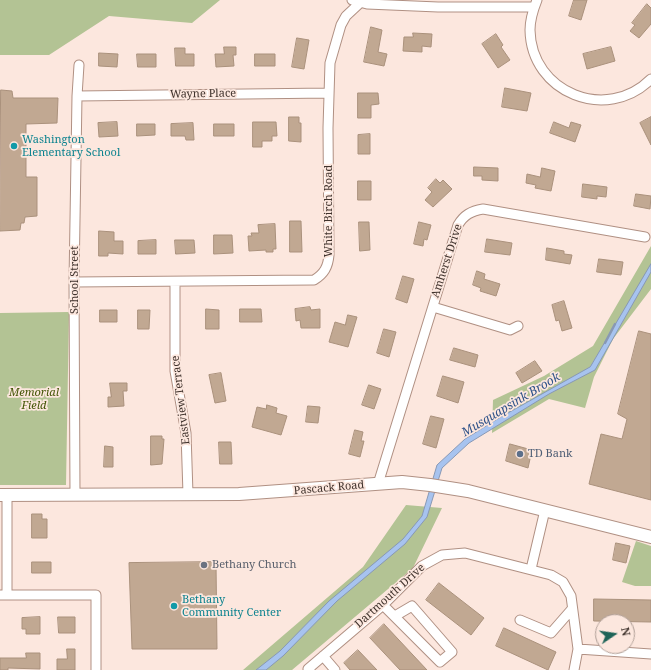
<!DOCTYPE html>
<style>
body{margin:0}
#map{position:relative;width:651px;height:670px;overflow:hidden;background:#fce7de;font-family:"Noto Serif",serif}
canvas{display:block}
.north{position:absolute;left:595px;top:614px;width:40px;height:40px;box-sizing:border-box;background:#fce7de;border:1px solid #b09f97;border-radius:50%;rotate:77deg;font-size:11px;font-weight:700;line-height:16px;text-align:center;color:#3f322c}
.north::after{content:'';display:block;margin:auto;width:14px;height:18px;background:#1e6458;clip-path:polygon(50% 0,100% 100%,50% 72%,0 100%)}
</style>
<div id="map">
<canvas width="651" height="670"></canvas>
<div class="north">N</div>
</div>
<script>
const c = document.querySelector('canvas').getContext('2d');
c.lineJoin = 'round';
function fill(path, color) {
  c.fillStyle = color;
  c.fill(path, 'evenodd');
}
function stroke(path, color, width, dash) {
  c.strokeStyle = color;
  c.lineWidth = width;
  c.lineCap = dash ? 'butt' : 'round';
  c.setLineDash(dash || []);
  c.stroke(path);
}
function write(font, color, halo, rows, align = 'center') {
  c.font = font + ' "Noto Serif",serif';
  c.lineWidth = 3.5;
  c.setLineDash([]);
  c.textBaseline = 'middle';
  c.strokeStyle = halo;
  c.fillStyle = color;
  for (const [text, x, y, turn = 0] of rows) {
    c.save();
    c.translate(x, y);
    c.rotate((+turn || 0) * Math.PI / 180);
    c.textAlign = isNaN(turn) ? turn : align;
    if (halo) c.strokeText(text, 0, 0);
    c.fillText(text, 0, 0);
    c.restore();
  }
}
const green = new Path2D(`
 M0 0H220L192 23 109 16 49 55H0Z
 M651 246V289L613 339 594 377 585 408 549 399 492 433 493 400 544 376 593 346Z
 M69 312 66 485H0V313Z
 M406 505 442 508 413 568 292 670H243L363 567Z
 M636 541 651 546V586H635L622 582Z`);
const water = new Path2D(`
 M651 264V272L595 370 549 394 469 443 442 468 427 517 405 544 337 601 283 656 266 670H256L280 651 329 601 403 539 422 516 437 465 465 439 499 418 590 367Z`);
const stream = new Path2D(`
 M605 343 615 324`);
const building = new Path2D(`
 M574 0H587L581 20 569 16Z
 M647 4 651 8V24L639 38 630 31 635 25 632 23Z
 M371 27 382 30 378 52 387 54 384 66 364 62Z
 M413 33 432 34 431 47 422 46V52L403 51 404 37H413Z
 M496 34 503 45 501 47 510 60 498 68 482 44Z
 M297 38 309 40 304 69 292 67Z
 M224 47H236V55H233L234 66 216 67 215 54H224Z
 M611 47 615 61 587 69 583 54Z
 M175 48H185V54H194V66H176Z
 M99 53 118 54 117 67 99 66Z
 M137 54H156V67H138Z
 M255 54H275V66H255Z
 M505 88 531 93 527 111 502 107Z
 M1 90 12 91 13 98H58L57 123 26 124V177H37V216L25 217 24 223H21L20 230 0 231Z
 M358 93H378L379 104 371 105V118H358Z
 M289 117H299V123H301V142L289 141Z
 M651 117V145L640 123Z
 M117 122 118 136 99 137 98 123Z
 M253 122H276L277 136H272V141H262V147H253Z
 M554 122 569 128 571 122 581 125 575 142 550 133Z
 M193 123 194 140H186L185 136H171V124Z
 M137 124H155V135L137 136Z
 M214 124H234V136H214Z
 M370 134V154H358V135Z
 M474 167 498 168V181L482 180V176H474Z
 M542 168 555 171 551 191 535 188 536 185 526 183 527 174 540 177Z
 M436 179 440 183 443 180 452 189 433 207 425 200 432 192 428 188Z
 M358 181H371V200H358Z
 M583 184 607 187 606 197 597 196V199L582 197Z
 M636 194 651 196 650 209 634 206Z
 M290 221H301L302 252H290Z
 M359 222H369L370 250 360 251Z
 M419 222 431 225 427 240 424 239 423 246 414 244Z
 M275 224 276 249H273V252H266V250L249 251 248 236H252L251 233H259L258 225Z
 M99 231 114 232V241H123V254L108 253V256H99Z
 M214 235H232L233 253 214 254Z
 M487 239 512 243 510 255 485 252Z
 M156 240V254H138V241Z
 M175 240H194L195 253 176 254Z
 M547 248 564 251V254L572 255 570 264 546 260Z
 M599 259 623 262 621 275 597 272Z
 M477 271 485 274 484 279 500 284 496 296 480 291 481 288 473 285Z
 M403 276 414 279 407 303 396 299Z
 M564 301 572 328 562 331 559 320 556 321 552 305Z
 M310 307 311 310 320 309V328H301L300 320 296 321 295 309Z
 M206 309 219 310V329H206Z
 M240 309H261L262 322H240Z
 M100 310H117V322H100Z
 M138 310H150L149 329H138Z
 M348 315 357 317 348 347 329 342 335 322 345 325Z
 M384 329 396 332 389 357 377 353Z
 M639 331 651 334V500L589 484 601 434 622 439 627 419 618 414Z
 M454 348 478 355 475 367 450 360Z
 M535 361 542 371 522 383 516 373Z
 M221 373 226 401 215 403 209 375Z
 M443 376 464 382 458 403 437 396Z
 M110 383H127V391H123L124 406 108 407V397H111Z
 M369 385 381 389 374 409 362 405Z
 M267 405 277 408 276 413 287 416 281 435 252 427 257 407 266 409Z
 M308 406 320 407 318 423 306 422Z
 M431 416 444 419 436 448 423 444Z
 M355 430 363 432 361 441H364L360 457 349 454Z
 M151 436H162V439H164L162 464 151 465Z
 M219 442H231L232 464H220Z
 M510 444 532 450 528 468 506 461Z
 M105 446 113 447V467H104Z
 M32 514H42V519H47V538H32Z
 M616 543 630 546 626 563 613 560Z
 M32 562H51V573H32Z
 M216 562 217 649H132L129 563Z
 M439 583 484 618 471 635 426 600Z
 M594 599 651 600V622L594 621Z
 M40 617V634H26V629H22V618Z
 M58 617H75V633H59Z
 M384 624 427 670H400L370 638Z
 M504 628 556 652 548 670 496 646Z
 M67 649H75V670H57V659H67Z
 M358 650 377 670H350L344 663Z
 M26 653H40V669L8 668V670H0V658H26Z`);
const minor = new Path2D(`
 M352 0 367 4 438 7H534
 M537 0C533 10 530 19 530 30 531 93 607 123 651 79
 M77 96 329 93
 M74 282 314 280C324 274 328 267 329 255L328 128 330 63 341 25 346 16 361 2
 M175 282V371L186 433 188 494
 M433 307 510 330 518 326
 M378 484 458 225C464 215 471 211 483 209L645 237
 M7 495V595
 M75 495 74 282 77 96 79 65
 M531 569 545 510
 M0 595H96V670
 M383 605 440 662 452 652 412 606 395 616
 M520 620 551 633 572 609
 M578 649 651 654
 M323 656 335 670
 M310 670 308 669 383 605 422 566 442 555 465 553 551 575 563 582 571 596 578 649 574 670`);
const tertiary = new Path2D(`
 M0 495 239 494 402 482 430 485 468 491 651 537`);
const markers = [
 [14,146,4,"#0f9aa8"],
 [520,454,4,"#5c6f8a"],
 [204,565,4,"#6b7280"],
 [174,606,4,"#0f9aa8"]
];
const streetNames = [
 ["Wayne Place",203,94,-1],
 ["White Birch Road",329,211,-90],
 ["Amherst Drive",447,261,-72],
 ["School Street",75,280,-90],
 ["Eastview Terrace",181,400,-97],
 ["Pascack Road",329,488,-5],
 ["Dartmouth Drive",390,596,-42]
];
const cultureNames = [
 ["Washington",22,140],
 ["Elementary School",22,153],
 ["Bethany",182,600],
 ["Community Center",182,613]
];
const parkNames = [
 ["Memorial",34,393],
 ["Field",34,406]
];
const serviceNames = [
 ["TD Bank",528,454]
];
const worshipNames = [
 ["Bethany Church",212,565]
];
const waterNames = [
 ["Musquapsink Brook",511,405,-31]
];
fill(green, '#b3c394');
fill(water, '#a7c3ef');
stroke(water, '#8898b4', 1);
stroke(stream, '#8898b4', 2.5);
fill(building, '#c1a892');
stroke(building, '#aa917c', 1);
stroke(minor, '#b09083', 11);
stroke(tertiary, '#b09083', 14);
stroke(minor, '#fff', 9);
stroke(tertiary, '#fff', 12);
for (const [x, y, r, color] of markers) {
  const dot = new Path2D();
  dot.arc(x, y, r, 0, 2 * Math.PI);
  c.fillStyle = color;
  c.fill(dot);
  stroke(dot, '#fce7de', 1.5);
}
write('11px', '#3f322c', '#fce7de', streetNames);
write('11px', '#0d838f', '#fce7de', cultureNames, 'left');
write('italic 11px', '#445607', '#fce7de', parkNames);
write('11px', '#4e5e75', '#fce7de', serviceNames, 'left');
write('11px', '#5b616d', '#fce7de', worshipNames, 'left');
write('italic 12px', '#2e5289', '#fce7de', waterNames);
</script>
